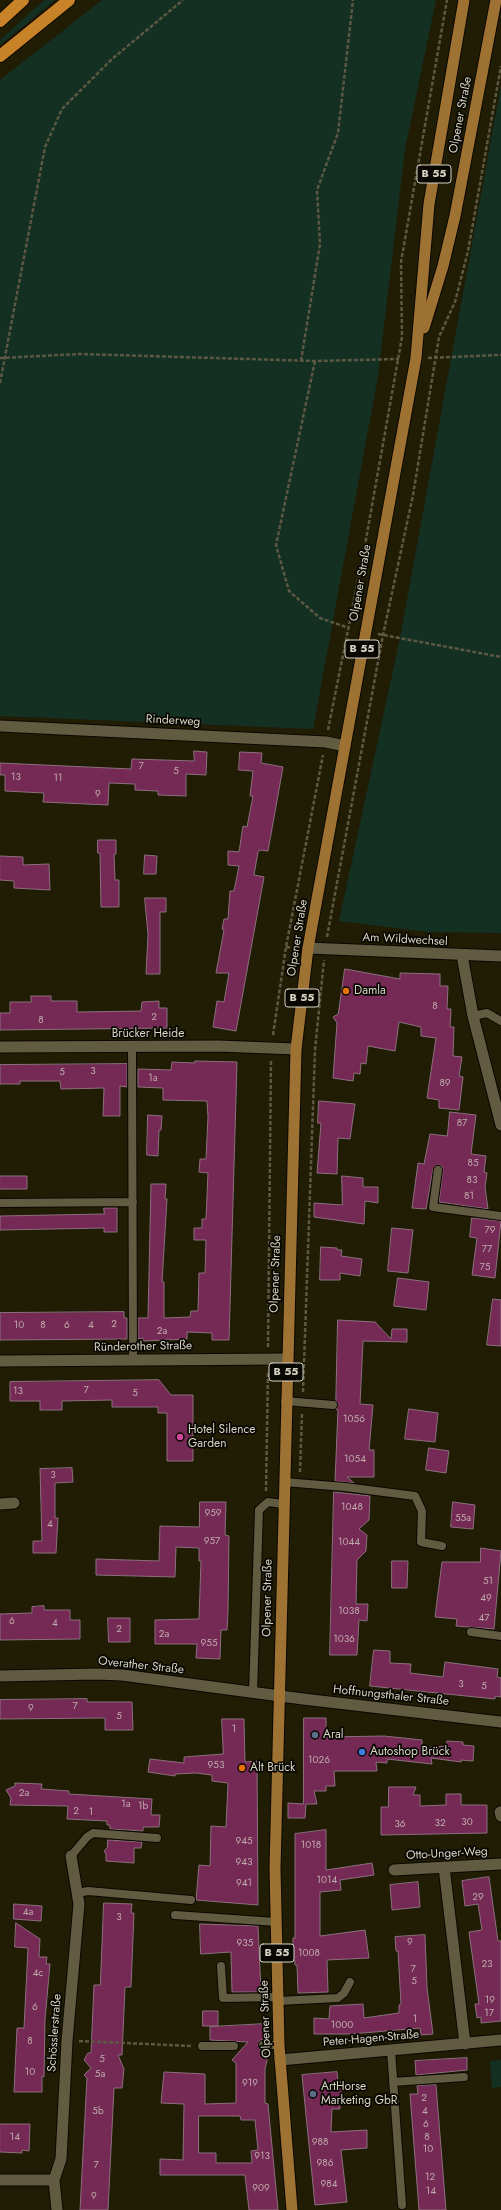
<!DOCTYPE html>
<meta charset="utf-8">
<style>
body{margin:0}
canvas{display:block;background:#211c04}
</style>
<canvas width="501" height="2210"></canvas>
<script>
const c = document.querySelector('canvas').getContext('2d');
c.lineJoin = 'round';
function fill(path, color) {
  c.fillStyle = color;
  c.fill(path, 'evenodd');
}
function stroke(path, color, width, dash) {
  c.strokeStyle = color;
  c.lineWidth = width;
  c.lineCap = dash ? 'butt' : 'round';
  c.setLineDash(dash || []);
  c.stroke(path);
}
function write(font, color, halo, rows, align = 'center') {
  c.font = font + ' Jost,sans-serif';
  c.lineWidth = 3.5;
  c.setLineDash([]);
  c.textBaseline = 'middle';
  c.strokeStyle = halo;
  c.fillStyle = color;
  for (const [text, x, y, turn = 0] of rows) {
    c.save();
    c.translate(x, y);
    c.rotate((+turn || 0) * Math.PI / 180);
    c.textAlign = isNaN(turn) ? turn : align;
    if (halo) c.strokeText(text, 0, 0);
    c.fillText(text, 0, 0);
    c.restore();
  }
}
const green = new Path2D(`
 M44 0H55L0 45V40Z
 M102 0H436L405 149 378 376 313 729 0 716V80Z
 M501 85V933L428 932 339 921 400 638Z
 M501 2060V2087L492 2088 490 2061Z`);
const building = new Path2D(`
 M194 751 207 752 206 775 186 774V796L158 795V791L135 790V784L109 783 108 805 43 802 44 793 5 791V775H0V763L131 769 132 759 194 761Z
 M240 752 262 753 261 763 283 767 268 851 260 850 258 852 254 875 264 877 236 1031 213 1027 217 1001 224 1002 229 973H216L224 930 222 929 224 919H228L230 891H234L239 866 228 865V851L239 852 243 826 247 827 253 796H250L253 771 239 770Z
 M98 840H116V854H114L115 880H119V907H101L100 853H98Z
 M145 855 157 856 156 874H144Z
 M0 856 23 857V865L49 864 50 890 14 888V881L0 880Z
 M145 898H166V912H160V974H146L148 935Z
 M345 969 400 979V973L440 974V986H448L447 1009H451L450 1027H454L453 1056 462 1057 459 1076 463 1077 459 1110 439 1108V1100L427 1098 436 1038 421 1036V1027L399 1022 395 1051 368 1046 366 1064 361 1063 360 1074 354 1073 353 1081 333 1078 337 1023 333 1017 338 1014Z
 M31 996H51V1001H77V1012L141 1011 142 1002 159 1001V1008H167V1028L0 1030V1013H10V1002H31Z
 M195 1061 237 1062 229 1340H212V1333L187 1332V1339L143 1341V1338L138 1339V1318H148L151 1184H166L165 1199H167L162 1282H164V1318L190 1317 191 1311H198L199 1273H205L206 1240H194V1228H202V1219H206L208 1173 199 1172 200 1159H206L208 1117 207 1101 163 1100V1088L138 1087V1069L171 1070 172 1062 195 1063Z
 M127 1064V1087L120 1086V1116H103L104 1088 61 1089 60 1081H20V1084H0V1065Z
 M319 1101 355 1104 350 1139 338 1138 337 1174 317 1173 321 1123H318Z
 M450 1112 476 1115 471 1154 486 1156 484 1172 487 1173 485 1187 488 1209 439 1202 443 1170 442 1166 438 1165 433 1169 426 1209 412 1208 418 1163 424 1164 430 1134 447 1136Z
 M148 1115 162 1116 161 1130H159L158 1156 147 1155Z
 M0 1176H27V1189H0Z
 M342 1176 363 1178V1187H378V1203L365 1201 364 1224 314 1217V1203L342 1205Z
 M104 1208H117V1232H104V1228L0 1230V1216L104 1214Z
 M472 1218 501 1221 495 1278 472 1275 477 1238 470 1237Z
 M392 1228 413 1230 408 1273 388 1271Z
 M321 1247 337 1248V1250H342L341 1256 362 1259 360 1276 340 1273V1280H320Z
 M398 1278 429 1282 426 1310 394 1306Z
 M493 1299 501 1300V1346L487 1345Z
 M124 1312V1318H127V1339L0 1340V1313Z
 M338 1320 375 1322 391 1339 392 1329H407V1342L363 1341 360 1404 373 1405 369 1450H374V1477H347L354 1483 335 1481 338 1410 336 1409 338 1405 336 1401Z
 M159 1380 171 1395H193V1461H167V1413H158V1407H112V1400L62 1401V1410H40V1401H10V1382Z
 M409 1409 438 1413 435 1442 405 1439Z
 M429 1448 449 1451 446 1473 426 1470Z
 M72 1468 73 1482 55 1483V1518H58L56 1553H33V1541H42L40 1469Z
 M334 1492 370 1496 369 1520 359 1529 367 1535 366 1551 357 1560 356 1604H368L367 1621 359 1620 357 1655H330Z
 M200 1502H226L225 1535 229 1536 228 1611 227 1630H221L220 1659 196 1658 197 1644H155V1620L199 1619 201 1561H199V1548L176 1547 175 1577 96 1575V1559L159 1561 160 1526 199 1527Z
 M453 1502 475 1505 473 1529 451 1527Z
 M481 1548 501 1551 494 1629 456 1626 457 1619 435 1617 442 1562H480Z
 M392 1561H408L407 1588H392Z
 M44 1606V1610H70V1620H80V1639L0 1640V1614L32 1613V1607Z
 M108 1618H130V1642H109Z
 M374 1650 390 1651V1663L411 1664 410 1673 443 1677 445 1662 498 1669 497 1677 501 1678V1697L495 1696V1699L370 1686Z
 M87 1699V1702H132L133 1730H105V1718L0 1719V1700Z
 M304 1718H326V1737L384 1736 422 1740V1748L446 1746 447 1741 463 1742V1745L474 1746 473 1761 461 1760V1762L431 1758 432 1764 387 1759V1763L376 1762 377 1771H334L335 1786H326V1791H314L317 1804H306L305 1818H288V1803L303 1804Z
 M222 1719H244L245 1762 257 1761 258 1905 196 1900 199 1865 210 1866 211 1826 226 1827 228 1783 212 1781V1775L196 1773 175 1774V1776L148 1772 150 1759 184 1763V1757L223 1754Z
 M15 1783 42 1784 41 1789 69 1791V1794L152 1799 151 1815H160L159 1827H143V1831L110 1829V1825H107V1821L67 1819 68 1806 10 1805 11 1798 6 1790 15 1786Z
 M389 1787H416L413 1795H420V1806L446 1805V1794H461V1805H487V1833L381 1835V1807H388Z
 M326 1830V1870L372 1863 374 1875 340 1880 341 1890 320 1892V1936L365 1930 369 1958 327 1960 328 1992 298 1993 297 1965H295V1960H293V1938H295V1834Z
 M108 1840 142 1842 141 1848H134V1863L106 1861V1854L104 1851 107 1848Z
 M489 1877 498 1941H501V2021L481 2023V2017L477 2018 475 2004H479L469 1932 482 1930 478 1904 465 1906 462 1881Z
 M418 1882 420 1907 392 1910 390 1885Z
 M104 1903 132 1904 131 1913H134L131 1987H125L122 2055H118L124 2069 122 2088H114L108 2210H80L87 2078 84 2075 91 2068 84 2060 88 2053H91L94 1985H100Z
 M14 1904 42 1906 41 1921 14 1919Z
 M16 1923 40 1939 39 1957H47L46 1964H50L45 2019 44 2077 42 2076V2092H14L17 2028H24L28 1948 15 1947Z
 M200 1924 258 1926 261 1992H232L231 1952 201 1954Z
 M425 1935 427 1988 433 2034 421 2035 420 2028 351 2034H314V2018L329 2019 330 2006 363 2004 364 2018 399 2013V2005L401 2004 398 1951H396L395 1937Z
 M203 2011H218V2026H203Z
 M265 2024 266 2040H260L258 2045 260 2050H264L267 2060 265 2069V2103L268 2104 278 2210H249L245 2175H160V2159L183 2160 184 2104 161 2103 164 2072 205 2074V2104L236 2103V2063L232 2060 248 2042 210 2040V2027ZM199 2116H240L241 2120H255L258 2150 251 2151 252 2163H216V2153H199Z
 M467 2058V2070L416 2075 415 2061Z
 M337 2072 338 2082H341L343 2098 339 2099 340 2109H332L331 2132 367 2130V2148L341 2150 347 2202 315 2205 302 2075Z
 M436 2085 446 2210H419L410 2094H418L417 2086Z
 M0 2124H30L29 2151 22 2150V2153L0 2152Z`);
const path = new Path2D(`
 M0 358 80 354 315 361 399 359
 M428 358 501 355
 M301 361 320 244 317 190 338 133 353 0
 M315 361 276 545 289 591 320 618 349 628
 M0 383 45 147 62 109 112 59 183 0
 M378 634 501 657
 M328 730 365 545 402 337 401 262 447 0
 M327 937 383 635 413 495 439 337 455 302 468 251 501 66
 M286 947 296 948
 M273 1035 286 947 323 755
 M268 1347 271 1060
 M303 1392 315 1050 324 960
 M300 1472 302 1413
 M266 1491 268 1372
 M79 2041 192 2046`);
const service = new Path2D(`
 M473 1016 487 1013 501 1021
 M132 1047 133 1360
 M438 1170 433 1207 501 1216
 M0 1203 133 1202
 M285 1401 333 1405
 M284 1482 345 1487 415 1496 422 1511 421 1542 442 1546
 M471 1632 501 1636
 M253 1692 259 1510 268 1502 283 1504
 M71 1856 87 1837 93 1833 157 1838
 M77 1893 88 1891 191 1900
 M175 1915 276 1922
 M221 1966 223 1998 278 1997
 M278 2001 338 1998 344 1993 350 1982
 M263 2045H279
 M202 2046H234
 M391 2050 402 2205
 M393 2082 464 2077`);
const minor = new Path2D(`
 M0 726 326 742 345 746
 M308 948 501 956
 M462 955 473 1016 501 1125
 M0 1047 218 1046 296 1049
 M0 1361 286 1359
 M0 1504 14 1503
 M0 1676 96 1674 122 1675 303 1699 501 1722
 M500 1812 501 1816
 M444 1867 465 2044
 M394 1870 501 1864
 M280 2060 501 2040
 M0 2180H54
 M57 2210 54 2180 61 2159 67 2041 79 1904 71 1856`);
const primary = new Path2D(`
 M424 328 443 266 455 216 496 0
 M292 2210 279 2045 275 1868 296 1049 308 948 416 358 429 204 464 0`);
const motorway = new Path2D(`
 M0 21 23 0
 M0 56 69 0`);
const markers = [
 [346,991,4,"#e8710a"],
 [180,1437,4,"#d1479c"],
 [315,1735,4,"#5c6f8a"],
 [362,1752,4,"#3f7fe0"],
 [242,1768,4,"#e8710a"],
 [313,2094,4,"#5c6f8a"]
];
const numberNames = [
 ["7",141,767],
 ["5",176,772],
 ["13",16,778],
 ["11",58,779],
 ["9",98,795],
 ["8",435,1007],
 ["2",154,1018],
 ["8",41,1021],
 ["3",93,1072],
 ["5",62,1073],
 ["1a",153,1079],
 ["89",445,1084],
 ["87",462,1124],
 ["85",473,1164],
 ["83",472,1181],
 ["81",469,1197],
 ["79",490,1231],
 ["77",487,1250],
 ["75",485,1268],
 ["2",114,1325],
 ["10",19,1326],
 ["8",43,1326],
 ["6",67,1326],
 ["4",91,1326],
 ["2a",162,1332],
 ["7",86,1391],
 ["13",18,1392],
 ["5",135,1394],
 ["1056",354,1420],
 ["1054",355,1460],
 ["3",53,1476],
 ["1048",352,1508],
 ["959",213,1514],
 ["55a",463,1519],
 ["4",50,1525],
 ["957",212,1542],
 ["1044",349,1543],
 ["51",488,1582],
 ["49",486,1599],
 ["1038",349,1612],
 ["47",484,1619],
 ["6",12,1622],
 ["4",55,1624],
 ["2",119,1630],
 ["2a",164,1635],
 ["1036",344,1640],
 ["955",209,1644],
 ["3",461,1685],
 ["5",484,1687],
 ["7",75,1707],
 ["9",31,1709],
 ["5",119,1717],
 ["1",234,1730],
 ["1026",319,1761],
 ["953",216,1766],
 ["2a",24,1794],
 ["1a",126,1805],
 ["1b",143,1807],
 ["2",76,1812],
 ["1",91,1813],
 ["30",467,1823],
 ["32",440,1824],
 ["36",400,1825],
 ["945",244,1842],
 ["1018",311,1846],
 ["943",244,1863],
 ["1014",327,1881],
 ["941",244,1884],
 ["29",478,1898],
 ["4a",28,1913],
 ["3",119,1918],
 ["9",410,1943],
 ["935",245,1944],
 ["1008",309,1954],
 ["23",487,1965],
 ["7",413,1970],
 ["4c",38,1974],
 ["5",414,1982],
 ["19",490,2001],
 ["6",35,2008],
 ["17",489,2014],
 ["1",415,2020],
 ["1000",342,2026],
 ["8",30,2042],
 ["5",102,2060],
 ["10",30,2073],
 ["5a",100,2075],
 ["919",250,2084],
 ["2",424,2099],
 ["5b",98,2112],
 ["4",425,2112],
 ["6",426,2125],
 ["14",15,2138],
 ["8",427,2138],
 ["988",320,2143],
 ["10",428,2150],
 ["913",262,2157],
 ["986",325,2164],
 ["7",96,2166],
 ["12",430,2178],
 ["984",329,2185],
 ["909",261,2189],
 ["14",431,2192],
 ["9",94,2197]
];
const shields = [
 [434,174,34],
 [362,649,34],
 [302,998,34],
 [286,1372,34],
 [277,1953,34]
];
const shieldNames = [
 ["B 55",434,174],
 ["B 55",362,649],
 ["B 55",302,998],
 ["B 55",286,1372],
 ["B 55",277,1953]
];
const streetNames = [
 ["Olpener Straße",461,115,-79],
 ["Olpener Straße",361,583,-80],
 ["Rinderweg",173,721,3],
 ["Olpener Straße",298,938,-81],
 ["Am Wildwechsel",405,940,3],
 ["Brücker Heide",148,1034],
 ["Olpener Straße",276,1274,-88],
 ["Ründerother Straße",143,1347,-1],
 ["Olpener Straße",268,1598,-89],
 ["Overather Straße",141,1666,6],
 ["Hoffnungsthaler Straße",391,1696,6],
 ["Otto-Unger-Weg",447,1854,-3],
 ["Olpener Straße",266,2019,-92],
 ["Schösslerstraße",55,2033,-86],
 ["Peter-Hagen-Straße",371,2039,-5]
];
const poiNames = [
 ["Damla",354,991],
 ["Hotel Silence",188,1430],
 ["Garden",188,1444],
 ["Aral",323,1735],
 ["Autoshop Brück",370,1752],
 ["Alt Brück",250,1768],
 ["ArtHorse",321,2087],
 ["Marketing GbR",321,2101]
];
fill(green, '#133023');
fill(building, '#752a56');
stroke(building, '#8b6f7d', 1);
stroke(service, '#0b0700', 10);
stroke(minor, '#0b0700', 13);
stroke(primary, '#0b0700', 13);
stroke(motorway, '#0b0700', 14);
stroke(path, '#5c5843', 2.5, [4, 2]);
stroke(service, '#605b41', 8);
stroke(minor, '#605b41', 11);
stroke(primary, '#9e7232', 11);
stroke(motorway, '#c88228', 12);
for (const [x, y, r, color] of markers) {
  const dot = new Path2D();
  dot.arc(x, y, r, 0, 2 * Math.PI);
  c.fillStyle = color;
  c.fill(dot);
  stroke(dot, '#090701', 1.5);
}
write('10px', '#beaaa9', null, numberNames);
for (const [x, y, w] of shields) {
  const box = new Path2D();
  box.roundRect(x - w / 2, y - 9, w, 18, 3);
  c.fillStyle = '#090701';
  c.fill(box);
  stroke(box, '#d6d4c5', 1);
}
write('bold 11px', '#d6d4c5', null, shieldNames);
write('12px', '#d6d4c5', '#090701', streetNames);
write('12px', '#d6d4c5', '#090701', poiNames, 'left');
</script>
